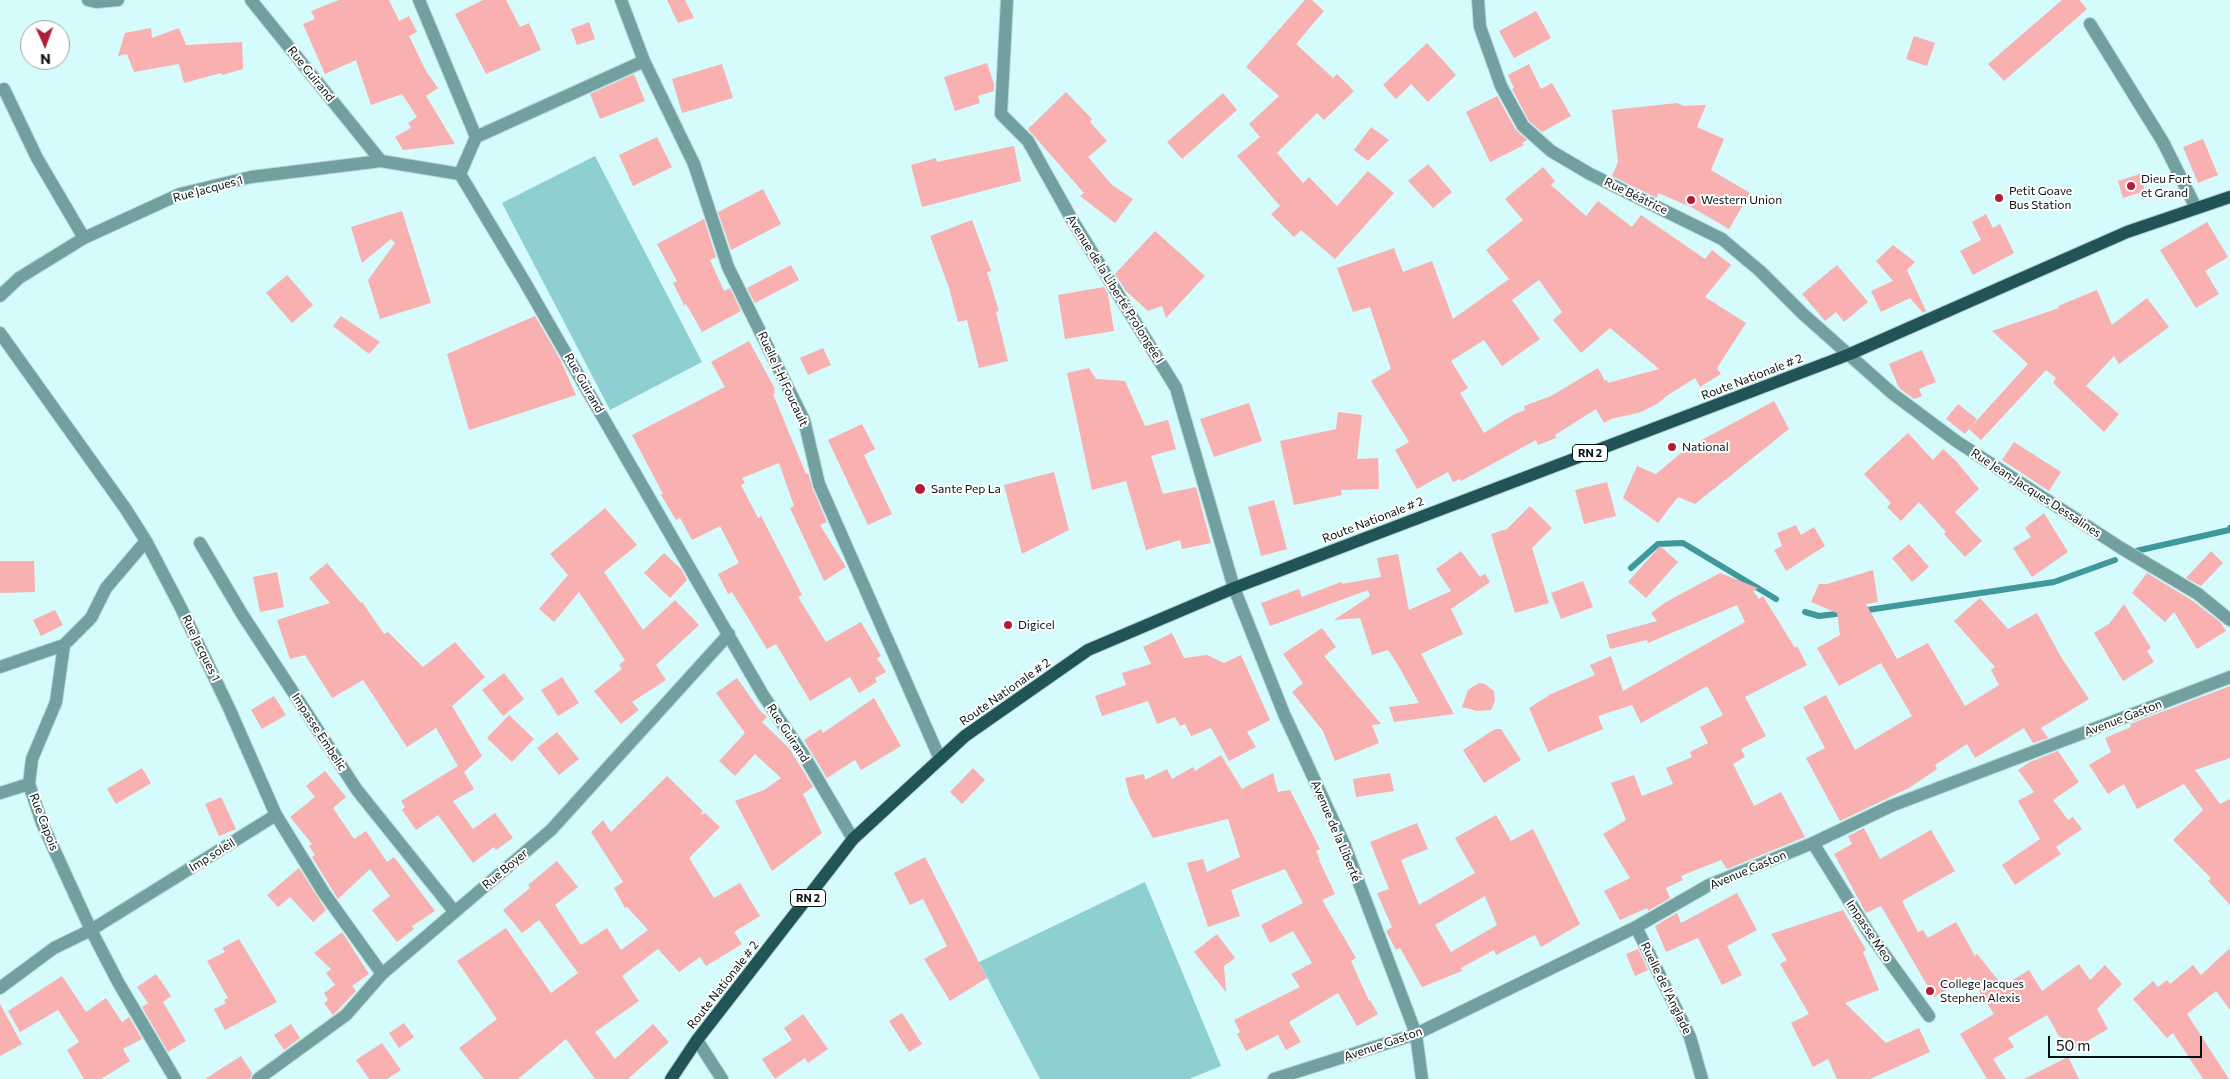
<!DOCTYPE html>
<meta charset="utf-8">
<style>
body{margin:0}
#map{position:relative;width:2230px;height:1079px;overflow:hidden;background:#d5fbfc;font-family:Commissioner,sans-serif}
canvas{display:block}
.north{position:absolute;left:20px;top:20px;width:50px;height:50px;box-sizing:border-box;background:#fff;border:1px solid #9ba0a1;border-radius:50%;rotate:178deg;font-size:14px;font-weight:700;line-height:20px;text-align:center;color:#051213}
.north::after{content:'';display:block;margin:auto;width:18px;height:22px;background:#b11e38;clip-path:polygon(50% 0,100% 100%,50% 72%,0 100%)}
.scale{position:absolute;left:2048px;top:1036px;width:154px;height:22px;box-sizing:border-box;border:2px solid #051213;border-top:0;padding-left:6px;font-size:15px;line-height:18px;white-space:nowrap;color:#051213;-webkit-text-stroke:4px #fff;paint-order:stroke}
</style>
<div id="map">
<canvas width="2230" height="1079"></canvas>
<div class="north">N</div>
<div class="scale">50 m</div>
</div>
<script>
const c = document.querySelector('canvas').getContext('2d');
c.lineJoin = 'round';
function fill(path, color) {
  c.fillStyle = color;
  c.fill(path, 'evenodd');
}
function stroke(path, color, width, dash) {
  c.strokeStyle = color;
  c.lineWidth = width;
  c.lineCap = dash ? 'butt' : 'round';
  c.setLineDash(dash || []);
  c.stroke(path);
}
function write(font, color, halo, rows, align = 'center') {
  c.font = font + ' Commissioner,sans-serif';
  c.lineWidth = 4;
  c.setLineDash([]);
  c.textBaseline = 'middle';
  c.strokeStyle = halo;
  c.fillStyle = color;
  for (const [text, x, y, turn = 0] of rows) {
    c.save();
    c.translate(x, y);
    c.rotate((+turn || 0) * Math.PI / 180);
    c.textAlign = isNaN(turn) ? turn : align;
    if (halo) c.strokeText(text, 0, 0);
    c.fillText(text, 0, 0);
    c.restore();
  }
}
const green = new Path2D(`
 M595 156 702 362 610 410 502 203Z
 M1145 882 1221 1066 1189 1079H1040L979 962Z`);
const stream = new Path2D(`
 M2136 551 2229 530 2230 528
 M1631 568 1658 544 1683 543 1776 599
 M1861 611 2054 582 2115 560
 M1805 612 1819 616 1844 613`);
const building = new Path2D(`
 M339 0H389L399 21 409 16 417 32 409 36 426 71 438 88 426 96 455 144 403 150 395 137 411 128 408 123 417 117 402 94 371 105 356 60 325 74 303 24 315 19 311 11Z
 M483 0H506L520 27 529 23 541 50 486 74 455 14Z
 M667 0H685L694 18 678 23Z
 M1305 0H1312L1324 11 1296 44 1333 78 1337 74 1354 91 1324 120 1317 113 1277 153 1303 183 1309 177 1337 206 1368 171 1394 193 1335 259 1301 230 1294 237 1271 214 1280 206 1237 156 1260 137 1249 124 1279 96 1246 67Z
 M2062 0H2079L2087 9 2004 81 1988 64Z
 M1536 11 1551 38 1514 58 1499 31Z
 M589 22 595 39 577 45 571 29Z
 M151 28 152 38 179 28 186 45 242 42 243 69 222 75 221 73 184 83 179 64 134 72 127 54 118 56 125 33Z
 M1914 36 1935 43 1927 66 1906 59Z
 M1427 43 1456 75 1428 102 1411 84 1396 99 1383 85Z
 M987 63 994 84V91L978 96 980 103 955 111 944 77Z
 M722 64 733 98 682 113 672 79Z
 M1529 64 1541 89 1552 83 1571 116 1542 132 1529 121 1512 89 1514 88 1508 75Z
 M634 74 645 101 600 119 590 94Z
 M1066 92 1092 119 1090 122 1107 141 1088 157 1112 185 1133 199 1115 223 1080 196 1084 193 1028 129Z
 M1223 93 1237 110 1182 159 1167 142Z
 M1497 96 1516 130 1527 140 1522 143 1524 145 1490 162 1466 112Z
 M1677 103 1684 106 1706 105 1697 127 1724 139 1711 170 1750 193 1729 229 1691 207 1658 193 1657 198 1612 176 1618 162 1612 110Z
 M1371 127 1389 140 1368 161 1354 150Z
 M657 137 672 167 633 186 619 155Z
 M2203 139 2218 175 2198 183 2183 147Z
 M1014 146 1021 181 922 207 911 165 936 158 937 162Z
 M1428 164 1452 192 1433 208 1408 181Z
 M1543 167 1555 181 1551 185 1586 216 1598 201 1632 227 1641 215 1705 259 1712 250 1731 265 1705 297 1746 323 1717 368 1721 374 1700 387 1695 378 1668 395 1657 404 1641 412 1611 419 1604 423 1596 409 1555 435 1556 438 1538 445 1536 440 1461 481 1460 479 1453 482 1448 472 1417 489 1395 450 1409 442 1371 381 1391 369 1370 307 1353 312 1337 268 1394 248 1403 272 1432 261 1453 319 1509 279 1486 250 1523 220 1505 199ZM1539 280 1562 312 1553 320 1581 353 1610 328 1659 369 1608 383 1607 380 1605 381 1598 368 1551 396 1524 406 1525 410 1513 415 1484 433 1460 393 1468 388 1451 361 1484 340 1502 366 1540 339 1512 300Z
 M2140 174 2145 191 2123 198 2118 181Z
 M763 189 781 224 731 250 718 212Z
 M402 211 431 303 380 319 368 280 395 243 391 239 362 263 351 227Z
 M1986 214 1993 228 2000 224 2014 253 1973 275 1960 251 1981 240 1972 222Z
 M704 219 716 257 710 260 724 291 730 288 741 311 702 332 686 304 684 305 673 283 677 281 657 244Z
 M972 220 991 271 987 272 999 311 996 312 1008 361 979 368 967 320 958 322 949 288 930 236Z
 M2207 222 2228 257 2205 271 2219 294 2196 308 2160 250Z
 M1155 231 1205 276 1166 318 1162 306 1148 311 1126 291 1115 274Z
 M1893 245 1915 262 1907 270 1926 311 1923 313 1910 298 1881 312 1871 291 1893 281 1876 261Z
 M791 265 799 280 755 303 747 288Z
 M1837 265 1868 302 1844 322 1836 312 1825 321 1802 294Z
 M287 275 313 305 292 323 266 293Z
 M1104 287 1108 294 1114 331 1065 339 1058 295Z
 M2097 290 2112 325 2147 298 2169 327 2119 364 2114 356 2086 386 2119 414 2104 432 2053 383 2056 378 2046 370 1981 440 1969 429 2028 364 1992 331 2059 308 2058 306Z
 M341 316 380 342 369 354 333 326Z
 M535 316 561 361 576 395 469 430 447 354Z
 M749 341 775 389 774 390 775 393 773 394 806 474 808 473 812 487 827 522 820 525 846 567 824 581 790 508 794 506 779 463 742 478 745 483 741 485 758 518 761 516 802 595 798 597 826 642 861 622 881 656 877 658 886 672 875 678 877 682 859 693 850 677 810 701 776 644 767 649 732 592 728 594 718 574 739 563 720 526 692 540 680 518 676 520 661 495 663 494 632 435 725 387 711 362Z
 M823 348 831 365 808 375 800 358Z
 M1922 350 1936 382 1919 389 1922 396 1914 399 1899 388 1889 364Z
 M1089 368 1096 379 1125 381 1145 426 1168 420 1176 449 1151 456 1163 494 1196 487 1211 543 1182 549 1180 540 1146 550 1126 481 1092 490 1067 373Z
 M1774 401 1789 429 1695 504 1678 497 1658 523 1623 498 1637 466 1656 474 1687 448Z
 M1249 403 1262 441 1214 457 1200 419Z
 M1958 404 1977 419 1965 434 1946 419Z
 M1338 412 1362 415 1357 459 1378 458 1379 489 1341 490 1342 495 1294 505 1280 441 1336 429Z
 M862 424 875 449 864 455 892 514 868 525 828 440Z
 M1908 433 1933 460 1943 449 1957 462 1979 489 1955 512 1982 541 1965 557 1944 534 1946 532 1919 502 1901 521 1887 507 1891 503 1864 474Z
 M2014 442 2061 472 2049 491 2002 460Z
 M1054 472 1069 530 1022 554 1004 485Z
 M1607 482 1616 516 1584 524 1575 490Z
 M1274 500 1287 549 1261 556 1248 507Z
 M1530 506 1552 528 1532 548 1549 603 1515 613 1491 534 1507 529Z
 M605 508 637 545 604 572 643 630 675 600 699 625 656 665 666 680 632 702 639 710 621 724 594 691 622 669 619 665 625 660 579 592 554 622 539 609 568 575 550 554Z
 M2044 513 2068 552 2032 577 2013 548 2031 537 2025 528Z
 M1796 525 1801 535 1814 527 1825 546 1786 571 1774 550 1782 546 1777 533Z
 M1909 544 1929 567 1912 582 1892 558Z
 M1660 546 1678 562 1646 598 1628 582Z
 M1461 551 1480 577 1485 574 1490 582 1451 609 1463 634 1421 654 1454 714 1394 722 1389 707 1419 703 1398 665 1388 650 1372 655 1360 618 1334 620 1370 596 1368 590 1270 626 1261 603 1299 589 1302 597 1341 582 1342 584 1381 577 1377 558 1398 554 1409 610 1451 591 1436 569Z
 M2211 551 2223 563 2201 586 2186 578Z
 M664 553 681 569 687 580 670 598 644 573Z
 M0 561H34L35 592 0 593Z
 M327 563 361 603 362 602 384 634 388 632 423 667 455 642 485 677 452 706 482 756 464 772 474 789 453 801 473 829 495 813 513 838 496 850 494 847 473 863 438 815 416 830 402 810 405 807 401 801 458 766 436 728 407 747 363 680 332 698 305 655 290 659 277 620 330 603 309 578Z
 M1873 570 1878 602 1866 604 1897 659 1928 643 1965 706 1999 685 1991 670 1995 667 1954 621 1980 598 2008 629 2037 613 2061 657 2089 699 2041 728 2048 738 2033 743 2024 728 1975 758 1967 744 1935 765 1937 769 1909 788 1840 821 1806 758 1825 748 1803 707 1826 695 1855 750 1912 716 1881 663 1839 686 1817 648 1840 635 1837 613 1811 602 1819 584H1827Z
 M277 572 284 607 260 612 253 577Z
 M1720 573 1758 588 1753 591 1759 599 1763 596 1795 648 1797 646 1807 665 1745 697 1766 736 1741 749 1745 757 1733 764 1754 806 1781 792 1805 837 1727 869 1721 860 1681 876 1683 880 1666 888 1670 898 1648 911 1647 908 1620 920 1604 891 1630 878 1603 834 1626 820 1611 783 1634 775 1642 796 1673 784 1666 768 1692 757 1690 752 1708 743 1700 727 1723 715 1707 686 1641 723 1632 705 1598 716 1603 729 1548 752 1529 708 1551 694 1595 675 1590 665 1611 656 1623 691 1745 622 1737 605 1648 643 1647 640 1610 649 1606 635 1657 621 1651 613 1666 602Z
 M2147 573 2193 601 2220 622 2226 631 2197 649 2174 612 2165 622 2132 593Z
 M1583 581 1593 607 1561 619 1551 593Z
 M2124 604 2151 648 2147 651 2154 662 2123 681 2094 633 2109 624Z
 M55 610 63 625 41 636 33 620Z
 M1322 628 1336 647 1324 656 1381 724 1372 725 1379 743 1335 761 1323 731 1292 692 1303 683 1283 654Z
 M1172 633 1184 658 1207 655 1224 663 1241 655 1270 720 1247 732 1256 747 1229 761 1211 728 1191 736 1185 724 1180 726 1175 717 1157 724 1148 701 1102 716 1095 696 1126 685 1122 673 1151 664 1143 647Z
 M504 673 524 699 503 716 482 690Z
 M562 677 579 703 558 716 541 690Z
 M737 678 758 708 767 717 762 722 789 748 813 787 803 794 822 833 772 871 735 801 764 790 781 778 755 754 735 776 719 761 745 733 716 693Z
 M1479 683 1485 684 1494 691 1495 701 1491 710 1477 711 1462 707 1468 690Z
 M2230 686V758L2195 770 2220 804 2230 799V905L2208 881 2211 878 2173 840 2203 810 2184 784 2137 809 2124 784 2108 794 2089 765 2111 752 2105 738 2131 727 2130 724Z
 M274 696 286 715 262 729 251 710Z
 M874 698 901 746 861 770 855 760 827 778 804 740 821 729 823 733Z
 M509 715 534 739 512 762 487 738Z
 M1495 729H1501L1521 760 1484 783 1463 750Z
 M557 732 579 759 559 775 537 748Z
 M2058 751 2079 782 2053 800 2068 820 2073 817 2082 829 2056 847 2061 854 2015 885 2002 865 2040 839 2018 801 2034 792 2018 770 2030 762Z
 M1221 755 1242 789 1273 773 1278 792 1290 790 1320 849 1316 851 1320 860H1319L1335 894 1322 900 1356 958 1351 961 1369 1001 1370 1000 1378 1014 1357 1026 1338 993 1289 1022 1301 1042 1286 1050 1278 1035 1246 1051 1237 1034 1240 1032 1234 1020 1300 987 1291 974 1312 963 1293 931 1270 943 1261 925 1303 903 1285 869 1231 890 1240 916 1208 927 1187 863 1203 859 1207 872 1240 857 1228 819 1153 838 1130 797 1125 778 1144 774 1145 780 1167 769 1172 779 1193 767 1195 771Z
 M142 768 151 783 116 804 107 789Z
 M973 768 985 780 962 804 950 792Z
 M325 771 346 797 333 808 354 839 366 831 387 862 394 857 435 911 412 926 414 929 397 942 372 910 390 896 370 869 338 899 312 857 315 855 309 846 312 844 290 817 315 797 306 786Z
 M1390 773 1394 791 1356 797 1353 779Z
 M667 776 703 811 700 815 705 813 720 827 689 858 714 898 740 883 760 916 734 932 742 944 706 966 700 957 679 972 658 949 622 976 639 1001 595 1032 615 1059 653 1024 669 1042 628 1079H595L566 1039 518 1079H484L459 1048 497 1019 457 961 506 928 551 993 578 973 539 920 522 933 503 910 530 888 528 885 557 861 578 887 555 905 581 945 607 928 621 950 648 930 627 907 625 908 614 888 623 882 591 832 603 820 611 832Z
 M221 797 236 829 219 836 205 804Z
 M1496 815 1511 841 1533 829 1580 924 1541 947 1535 935 1496 955 1494 950 1461 968 1462 971 1422 987 1400 948 1396 950 1386 931 1392 927 1377 893 1389 889 1370 842 1417 823 1428 849 1401 860 1419 905 1475 873 1455 838ZM1485 896 1497 925 1451 952 1435 925Z
 M1864 828 1880 859 1931 830 1955 871 1902 901 1918 932 1923 930 1928 938 1956 922 1975 956 1977 954 2003 986 2029 970 2042 991 2079 964 2090 980 2105 965 2122 984 2097 1009 2108 1029 2068 1052 2047 1015 2008 1038 2014 1047 1993 1059 2006 1079H1987L1960 1034 1994 1014 1970 977 1934 997 1881 906 1866 913 1834 854 1852 844 1848 836Z
 M925 857 987 978 950 1001 924 959 947 946 923 899 910 905 894 873Z
 M299 868 326 910 313 922 290 897 278 907 267 895Z
 M1737 893 1757 930 1727 946 1742 975 1722 985 1698 938 1666 952 1655 926 1677 913 1681 923Z
 M1843 910 1866 950 1863 952 1879 990 1845 1003 1886 1043 1919 1028 1930 1052 1870 1079H1837L1828 1059 1813 1067 1791 1023 1809 1014 1780 964 1787 960 1771 934Z
 M342 932 369 974 352 986 356 991 333 1015 324 1003 328 1000 324 993 335 985 326 973 331 969 314 953Z
 M1217 934 1235 958 1224 966 1226 992 1194 952Z
 M239 939 277 1002 225 1030 214 1009 226 1003 224 1000 228 998 207 961 225 952 222 948Z
 M2230 948V1010L2216 991 2187 1014 2229 1079H2203L2173 1033 2167 1038 2133 999 2153 981 2158 987 2167 980 2170 984 2193 965 2201 975Z
 M1638 949 1648 970 1635 976 1626 954Z
 M156 974 171 996 163 1002 186 1041 168 1052 142 1007 148 1003 137 987Z
 M62 976 86 1012 106 998 122 1022 129 1017 142 1039 123 1049 130 1061 101 1079H84L67 1050 79 1042 58 1010 20 1032 8 1011Z
 M0 1004 22 1044 0 1056Z
 M902 1013 922 1044 909 1052 889 1021Z
 M803 1014 828 1049 808 1063 805 1058 775 1079 762 1059 792 1040 784 1028Z
 M404 1023 414 1037 399 1048 389 1033Z
 M291 1024 300 1038 284 1050 274 1035Z
 M382 1043 401 1070 387 1079H369L356 1060Z
 M241 1056 252 1073 250 1079H205Z
 M2068 1057 2079 1079H2024Z`);
const minor = new Path2D(`
 M88 0 96 2 118 0
 M251 0 381 161 460 174 523 279 763 695 803 754 853 839
 M419 0 476 137
 M621 0 644 61 694 164 728 267 804 420 819 484 940 759
 M1007 0 1001 114 1028 141 1071 218 1176 388 1234 588 1284 714 1345 846 1416 1034 1422 1079
 M1478 0 1480 27 1501 86 1523 126 1551 151 1590 174 1722 239 1760 271 1803 314 1893 394 1956 441 2121 548 2198 594 2230 620
 M2090 24 2163 142 2196 208
 M4 89 37 158 84 238
 M460 174 476 137 644 61
 M0 296 19 278 84 238 180 194 251 177 381 161
 M0 333 125 508 146 541 180 606 229 708 276 815 324 893 382 974
 M146 541 106 588 91 618 64 645 56 702 32 759 29 784 42 823 91 930 118 982 175 1079
 M200 543 242 614 357 790 454 911
 M0 667 64 645
 M0 793 29 784
 M1813 843 1869 933 1929 1016
 M1636 927 1690 1037 1702 1079
 M0 988 54 948 91 930 276 815
 M697 1040 722 1079
 M258 1079 346 1015 382 974 551 830 729 634
 M1274 1079 1416 1034 1636 927 1709 885 1813 843 1891 806 2230 677`);
const major = new Path2D(`
 M671 1079 697 1040 853 839 965 736 1088 650 1234 588 1850 354 2127 232 2230 197`);
const markers = [
 [2131,186,5,"#b11e38"],
 [1999,198,5,"#b11e38"],
 [1691,200,5,"#b11e38"],
 [1672,447,5,"#b11e38"],
 [920,489,6,"#b11e38"],
 [1008,625,5,"#b11e38"],
 [1930,991,5,"#b11e38"]
];
const shields = [
 [1590,453,35],
 [808,898,35]
];
const shieldNames = [
 ["RN 2",1590,453],
 ["RN 2",808,898]
];
const streetNames = [
 ["Rue Guirand",311,74,51],
 ["Rue Jacques 1",208,189,-15],
 ["Rue Béatrice",1636,196,26],
 ["Avenue de la Liberté Prolongée I",1115,289,58],
 ["Route Nationale # 2",1752,377,-21],
 ["Ruelle J-H Foucault",783,379,65],
 ["Rue Guirand",584,383,60],
 ["Rue Jean-Jacques Dessalines",2036,493,33],
 ["Route Nationale # 2",1373,520,-21],
 ["Rue Jacques 1",201,648,64],
 ["Route Nationale # 2",1005,692,-35],
 ["Avenue Gaston",2123,718,-21],
 ["Impasse Embelic",319,732,57],
 ["Rue Guirand",788,733,57],
 ["Rue Capois",44,822,69],
 ["Avenue de la Liberté",1336,831,67],
 ["Imp soleil",212,855,-32],
 ["Rue Boyer",505,869,-40],
 ["Avenue Gaston",1748,870,-23],
 ["Impasse Meo",1869,931,56],
 ["Route Nationale # 2",723,985,-52],
 ["Ruelle de l'Anglade",1666,988,64],
 ["Avenue Gaston",1383,1044,-19]
];
const poiNames = [
 ["Dieu Fort",2141,179],
 ["et Grand",2141,193],
 ["Petit Goave",2009,191],
 ["Bus Station",2009,205],
 ["Western Union",1701,200],
 ["National",1682,447],
 ["Sante Pep La",931,489],
 ["Digicel",1018,625],
 ["College Jacques",1940,984],
 ["Stephen Alexis",1940,998]
];
fill(green, '#8ed0d2');
stroke(stream, '#40989c', 6);
fill(building, '#f9b0b1');
stroke(minor, '#b4d6d7', 14);
stroke(major, '#b4d6d7', 14);
stroke(minor, '#729fa0', 12);
stroke(major, '#205456', 12);
for (const [x, y, r, color] of markers) {
  const dot = new Path2D();
  dot.arc(x, y, r, 0, 2 * Math.PI);
  c.fillStyle = color;
  c.fill(dot);
  stroke(dot, '#fff', 2);
}
for (const [x, y, w] of shields) {
  const box = new Path2D();
  box.roundRect(x - w / 2, y - 8.5, w, 17, 4);
  c.fillStyle = '#fff';
  c.fill(box);
  stroke(box, '#051213', 1);
}
write('bold 11px', '#051213', null, shieldNames);
write('12px', '#051213', '#fff', streetNames);
write('12px', '#051213', '#fff', poiNames, 'left');
</script>
